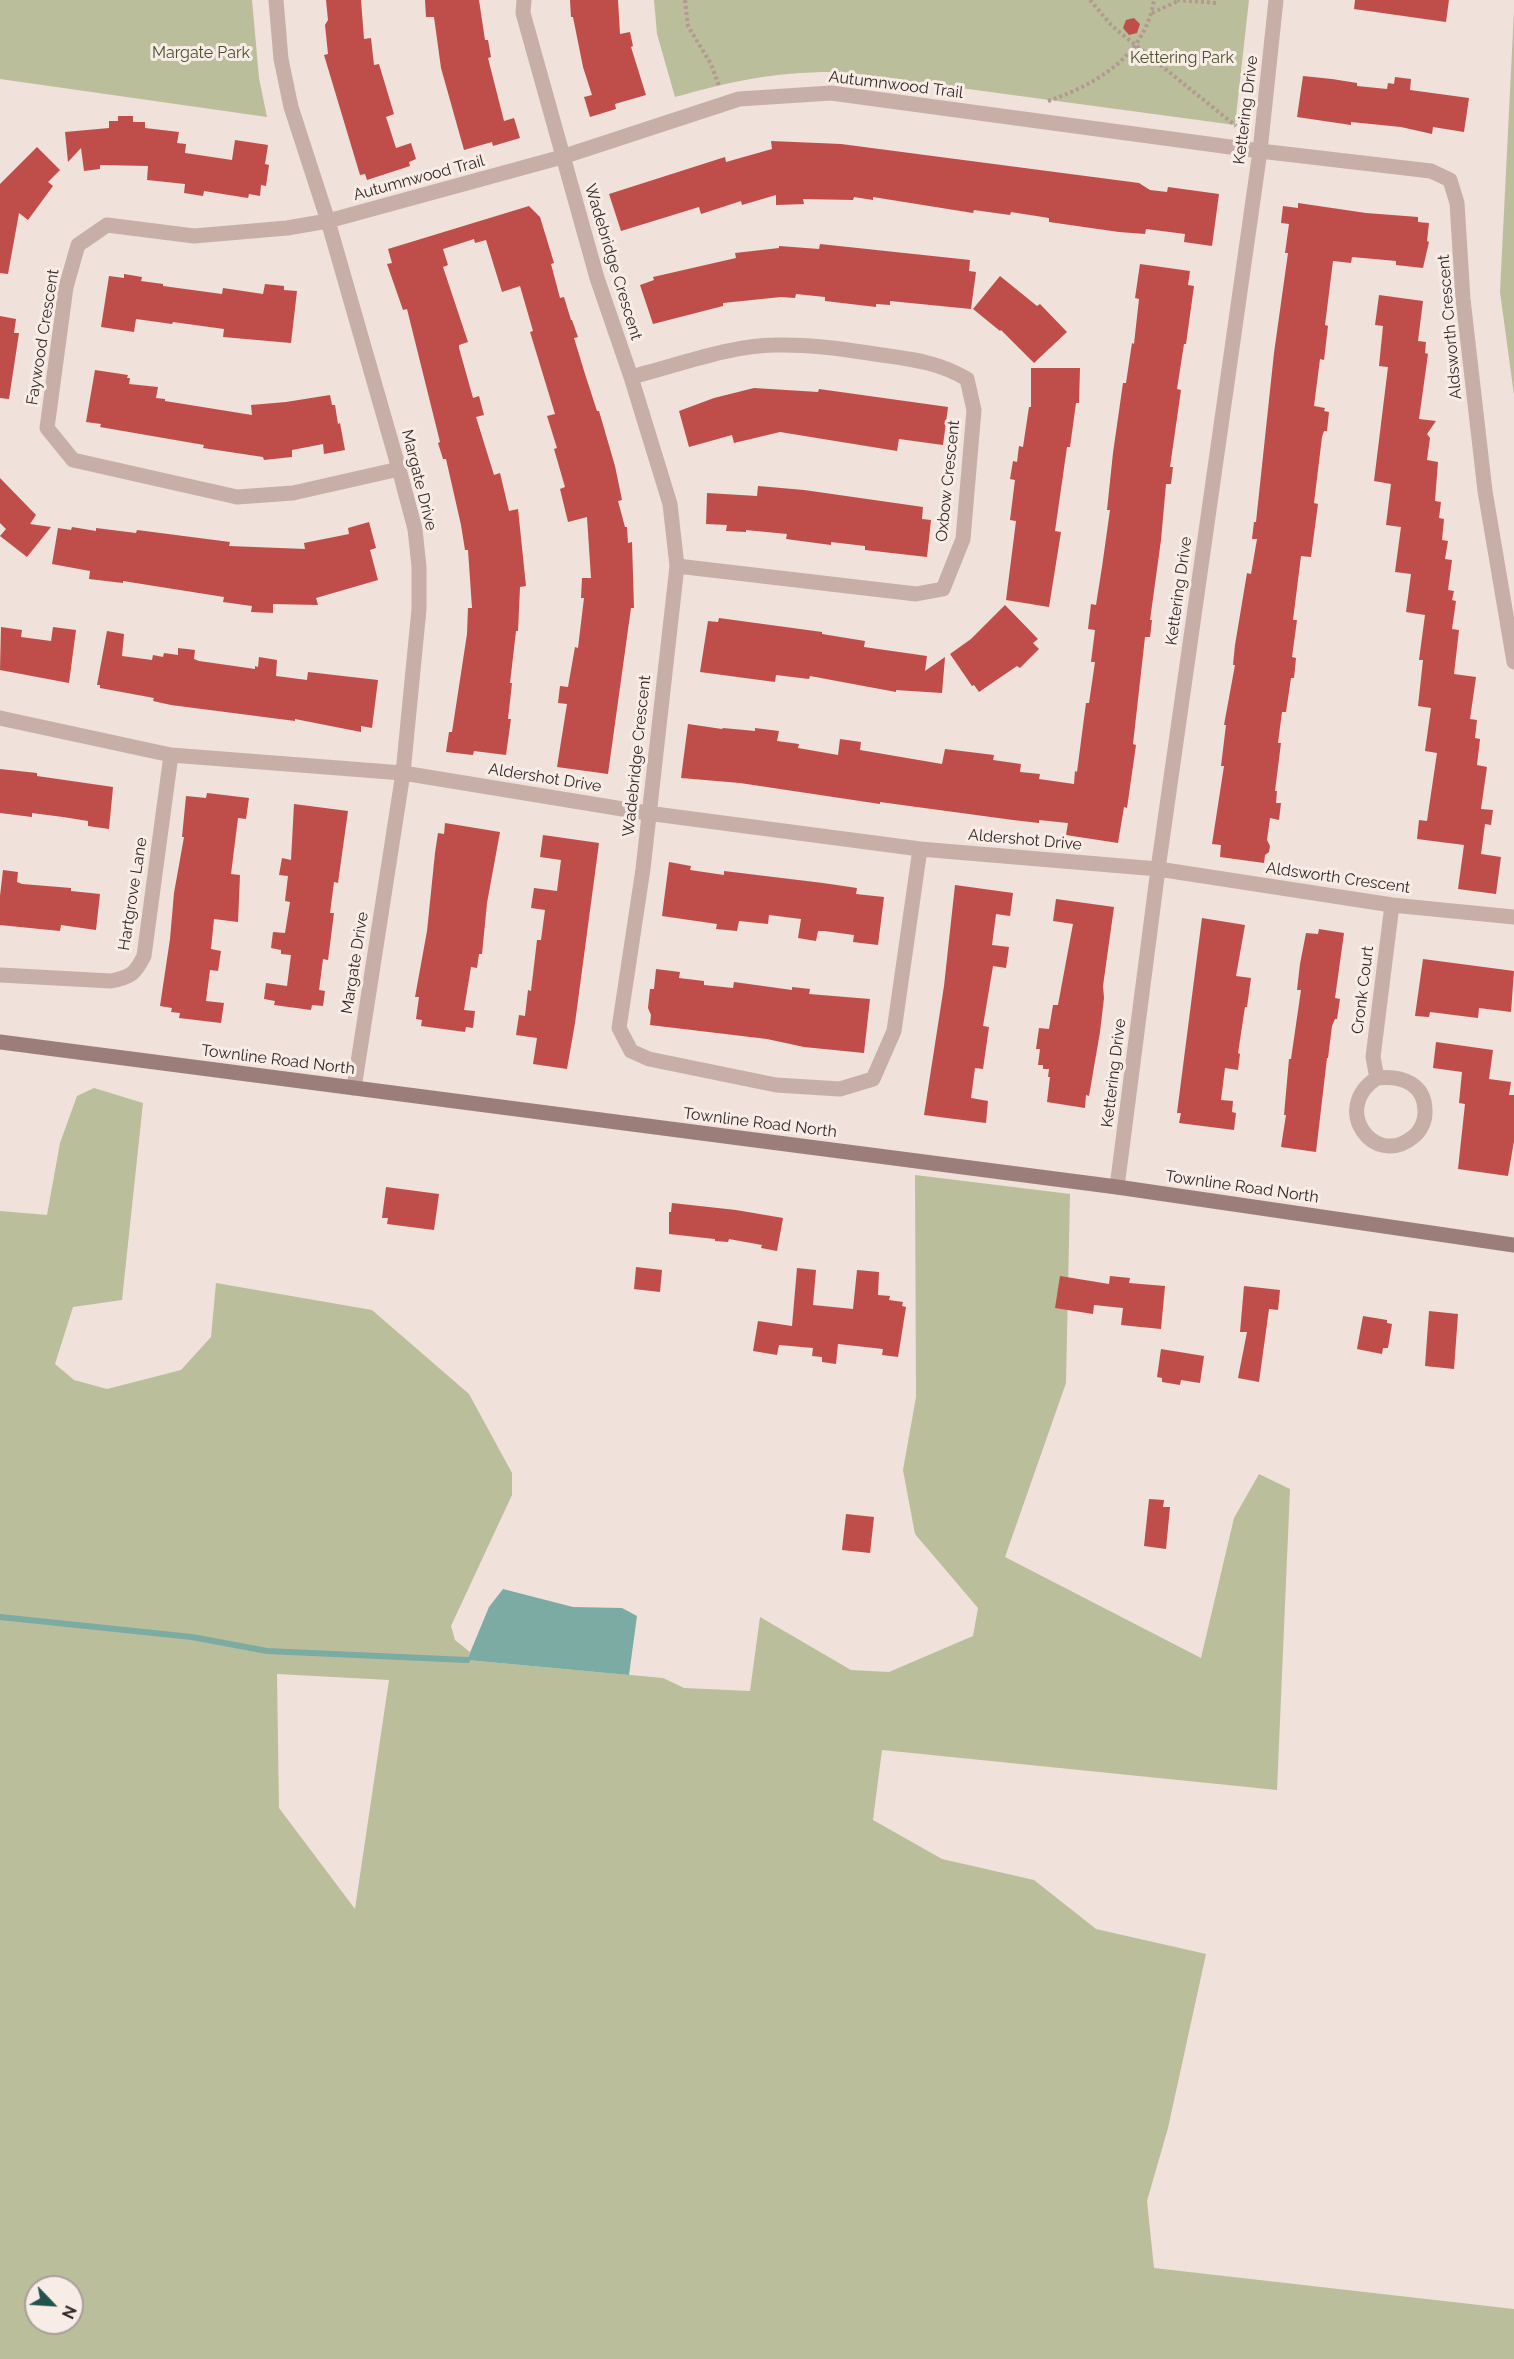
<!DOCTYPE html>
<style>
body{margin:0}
#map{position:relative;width:1514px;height:2359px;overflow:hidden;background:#f0e1da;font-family:Raleway,sans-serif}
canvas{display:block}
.north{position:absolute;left:24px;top:2275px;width:60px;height:60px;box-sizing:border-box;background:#f8ece6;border:2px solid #aa9e9a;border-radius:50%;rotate:115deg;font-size:16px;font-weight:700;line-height:24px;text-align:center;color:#342827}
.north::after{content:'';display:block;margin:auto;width:21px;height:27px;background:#1f534c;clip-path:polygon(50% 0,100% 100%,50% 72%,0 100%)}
</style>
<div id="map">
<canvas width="1514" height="2359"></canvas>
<div class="north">N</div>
</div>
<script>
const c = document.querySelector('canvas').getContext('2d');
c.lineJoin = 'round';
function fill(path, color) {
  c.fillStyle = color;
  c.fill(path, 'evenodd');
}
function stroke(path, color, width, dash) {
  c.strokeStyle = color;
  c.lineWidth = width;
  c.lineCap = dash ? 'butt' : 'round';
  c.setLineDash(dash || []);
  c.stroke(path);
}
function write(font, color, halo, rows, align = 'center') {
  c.font = font + ' Raleway,sans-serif';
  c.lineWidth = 6;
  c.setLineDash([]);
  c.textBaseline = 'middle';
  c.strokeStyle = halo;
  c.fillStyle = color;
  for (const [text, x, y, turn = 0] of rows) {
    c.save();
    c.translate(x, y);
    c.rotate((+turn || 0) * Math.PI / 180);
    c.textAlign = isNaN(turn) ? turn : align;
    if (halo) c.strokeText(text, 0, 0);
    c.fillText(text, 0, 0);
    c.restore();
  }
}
const green = new Path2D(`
 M0 0H252L259 78 267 117 0 79Z
 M654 0H1249L1235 125 842 72C778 71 736 80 675 97L657 34Z
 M1514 11V395L1500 292Z
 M94 1088 143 1103 122 1300 73 1307 55 1364 74 1380 107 1389 181 1370 211 1337 216 1283 372 1310 469 1394 512 1473V1495L451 1626 455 1640 470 1652 467 1660 663 1678 684 1688 750 1691 760 1617 851 1670 889 1672 973 1636 978 1608 915 1534 903 1470 916 1397 915 1175 1070 1194 1066 1383 1005 1557 1201 1658 1234 1518 1259 1474 1290 1489 1277 1790 882 1750 873 1820 942 1859 1034 1880 1096 1929 1206 1954 1168 2128 1147 2201 1154 2268 1514 2309V2359H0V1211L47 1215 60 1143 77 1096ZM277 1674 389 1680 355 1909 279 1808ZM36 2287H72V2323H36Z`);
const water = new Path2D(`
 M503 1589 573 1607 622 1608 637 1616 629 1675 467 1660 489 1607Z`);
const stream = new Path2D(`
 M0 1617 192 1637 267 1651 467 1660`);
const building = new Path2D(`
 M326 0H361L364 39 371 38 374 65 379 64 394 114 386 117 396 148 411 143 416 159 409 162 410 166 367 180 365 174 360 175 324 55 328 54 325 25 328 20Z
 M425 0H479L485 40H488L491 57 488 58 504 121 514 118 520 138 493 146 492 142 464 150 441 68 434 17H426Z
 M570 0H618L620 34 630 32 633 46 631 47 646 95 615 104 616 109 590 117 584 97 592 95 583 67 573 17H571Z
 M1355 0H1449L1446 22 1354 9Z
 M1134 18 1140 24 1137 33 1129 35 1123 28 1126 20Z
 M1303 76 1332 79 1357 83V86L1387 89 1388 83 1394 84 1395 77 1411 79 1410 90 1469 98 1464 132 1433 127 1432 134 1401 127 1351 122V125L1297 117Z
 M118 116H133V122H145V128L179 132 177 143 186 144 185 153 232 160 235 140 268 145 265 164 269 165 266 186 261 185 260 196 249 194 248 198 204 191 203 196 184 193 185 184 147 180 148 166 100 165V169L84 171 81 148 68 162 65 132 109 128V121H118Z
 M771 141 841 144 1139 183 1150 190 1167 192 1168 187 1219 194 1212 246 1184 242 1185 234 1146 229 1145 234 1119 232 1049 222V218L1011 212 1010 215 974 210 973 213 873 197V200L854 197 853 200 803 199 804 204 776 205V195L742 205 741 201 701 214 699 207 621 231 609 194 725 157 726 162 772 149Z
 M37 147 60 170 48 182 53 186 28 220 19 213 8 274 0 273V184Z
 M1298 203 1366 213 1418 217V222L1429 223 1427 241 1429 242 1423 268 1396 265V261L1352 257 1351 263 1333 261 1325 325 1328 326 1324 360 1320 359 1314 406 1325 408 1324 411 1329 412 1327 431H1324L1322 437 1314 503 1318 504 1311 557 1301 556 1293 620H1297L1292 657 1296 658 1294 678H1291L1286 712H1282L1278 743H1281L1275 791H1277L1276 803H1281L1279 820 1270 818 1267 840 1270 846 1269 852 1265 855 1264 863 1220 857 1221 845 1212 844 1224 766H1221L1226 725H1224L1235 665H1233L1235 645 1247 573 1251 574 1257 539H1252L1254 522H1256L1274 353 1288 253H1285L1289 224 1281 223 1283 206 1298 208Z
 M529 206 540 217 554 263 551 264 560 298 564 297 571 320H572L578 337 574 338 585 374 597 411H599L615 466 622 500 618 501 625 527H627L628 543 632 542 634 608H631L608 774 557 767 567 704 558 703 560 686 568 687 575 647 578 648 584 598H581L582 578H591L587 517 568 522 560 489 565 487 554 449 557 448 547 416 555 414 530 332 533 331 520 286 502 292 486 240 475 243 474 239 443 249 448 265 443 267 468 342 459 345V348L473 398 479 396 484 415 476 417 494 475 500 473 509 511 518 509 526 586 520 587 518 631H516L510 683H512L508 719H511L506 755 474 751 473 755 446 752 449 732H452L467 634 468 608H472L468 550H465L461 525 446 459H443L438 443 440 442 407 309 403 310 387 264 392 263 388 249Z
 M820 244 970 260 969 271 976 272 971 309 890 301V305L876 304V307L825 301V297L796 294 795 298 781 297 723 303V306L653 324 640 285 654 280 653 277 736 258 735 253 779 248V246L819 249Z
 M1140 264 1190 271 1188 285 1194 286 1186 344H1184L1177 389 1181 390 1170 467H1173L1171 484H1166L1161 540 1150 620H1152L1150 637H1145L1133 744 1136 745 1127 808 1124 807 1118 843 1066 835 1068 823 1039 820V823L1013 820 880 802V804L740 783 681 778 688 724 722 729 723 728 755 731V728L779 731 777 741 799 744 798 748 838 755 840 739 861 742 860 750 942 764 945 749 994 755 993 760 1021 764 1020 772 1040 774 1039 779 1074 784 1075 771 1077 772 1086 703H1089L1095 662H1091L1095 630 1088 629 1091 604 1096 605 1102 567 1110 510H1107L1113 453 1123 383H1126L1132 343 1134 344 1139 299 1135 298Z
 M124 274 142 277 141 281 163 284V286L222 294 223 288 263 294 265 284 284 286V290L297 291 291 343 223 337 224 329 173 322 172 324 136 319 134 332 101 327 109 276 124 278Z
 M1000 276 1037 306 1040 304 1067 332 1034 363 1001 330 1000 331 973 309Z
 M1379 295 1423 301 1418 341 1426 342 1425 353 1428 354 1419 419 1436 421 1427 434 1430 438 1427 460 1438 462 1435 501 1441 502 1439 518 1444 519 1442 540 1448 541 1445 559 1452 560 1448 590 1454 591 1452 600 1456 601 1452 629 1459 630 1454 674 1476 677 1470 719 1477 720 1475 738 1480 739 1477 765 1487 767 1481 809 1493 810 1491 825 1485 824 1481 854 1501 857 1496 894 1458 889 1464 845 1417 839 1419 820 1427 821 1437 753 1425 751 1431 708 1418 706 1423 660H1419L1425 615 1406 612 1411 574 1395 572 1401 527 1386 525 1391 484 1374 481 1388 367 1379 366 1383 326 1375 325Z
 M0 316 16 319 14 333H19L9 399 0 398Z
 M1031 368H1080L1079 403H1076L1070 447H1067L1055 531 1061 532 1049 607 1006 600 1016 521 1010 520 1015 480 1010 479 1013 461 1017 462 1019 446 1023 447 1029 407H1031Z
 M95 370 128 375 127 378H130L129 384 158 387 156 398 165 399V401L252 415 251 405 286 402 330 395 332 405H335L338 424 340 423 345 450 324 454 323 444 292 450V457L264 460 263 457 203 448 204 445 100 427 101 424 86 422Z
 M754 388 818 392 819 389 948 407 943 445 899 439 897 451 780 432 734 443 732 435 689 447 679 411 714 398Z
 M0 478 36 515 30 524 51 527 27 557 0 536 6 529 0 523Z
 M758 486 804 490 923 507 922 519 931 520 927 557 865 550V546L831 542V545L786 539 787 534 746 530V532L726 531 727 525 706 524 707 493 757 496Z
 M369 522 376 548 370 550 378 580 316 598 318 605 273 604V613L251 612 252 606 223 602 224 597 123 581V583L89 579 90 571 52 564 58 528 71 530 72 527 96 531V528L136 533 137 530 230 542 229 546 305 549 304 543 349 534 348 528Z
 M1005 605 1038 639 1033 643 1039 649 1020 668 1017 666 979 692 974 685 972 686 950 654 971 639Z
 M719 618 822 632V634L865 641 864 647 927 656 925 671 945 657 942 693 896 690V692L810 676 809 679 776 675 775 682 700 672 708 621 718 622Z
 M1 627 22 630 21 637 51 641 53 627 76 630 69 683 0 670Z
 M107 631 124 634 122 656 152 660 153 655 163 657 164 653 178 655V648L195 650 194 659 199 661 255 669V666L258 667 259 657 277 660 276 676 307 680 308 672 378 680 372 728 361 726V732L295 719V721L171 705 153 701 154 698 100 688V685H97Z
 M0 769 37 773V776L113 787 109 829 88 826V821L63 817 32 813V817L0 813Z
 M207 793 249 798 246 819 238 818 231 874 240 875 238 922 214 919 211 949 221 951 218 971 210 970 206 1001 224 1003 221 1023 179 1018 180 1013 171 1012 172 1008 160 1006 170 939 174 893 184 837H182L186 796 206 798Z
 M294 804 348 811 338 883 334 882 330 913H334L328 960 323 959 319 990 325 991 323 1006 312 1005 311 1010 274 1005 275 1001 264 999 266 983 287 986 291 955 281 954V950L271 948 273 932 285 933 290 902 285 901 288 876 279 875 282 858 291 860Z
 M445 823 500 832 487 903 482 954H479L477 968 471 967 464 1010 475 1011 473 1028 466 1027 465 1032 421 1026 422 1020 416 1019 419 997H415L427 931 435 853 438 833 444 834Z
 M543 835 599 843 575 1023 567 1069 533 1064 537 1038 516 1035 519 1015 525 1016 528 990 531 991 537 940H541L545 910 531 908 534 888 557 891 561 860 540 857Z
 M669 862 691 866 690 870 724 875V871L823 883 857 888 856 894 884 897 878 945 853 942 854 935 824 931H818L816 941 798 938 801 919 769 915 768 924 739 921 737 931 716 929 717 924 662 916Z
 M3 870 18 872 17 882 22 884 71 888V891L100 894 96 930 61 925 60 931 0 925V896Z
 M955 885 1013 893 1010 916 996 914 992 945 1009 947 1006 968 993 966 983 1026 989 1027 983 1069 975 1068 971 1098 988 1101 986 1123 924 1115 944 986Z
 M1056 899 1114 907 1103 986 1104 998 1100 1032 1089 1096 1086 1095 1085 1108 1047 1102 1050 1077H1048L1049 1069H1043V1065H1038L1040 1049H1036L1039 1028 1049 1029 1053 1005H1058L1073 924 1053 921Z
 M1202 918 1245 925 1236 976 1251 978 1247 1007H1245L1238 1053 1240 1054 1238 1070 1225 1068 1221 1100 1233 1101 1232 1112 1236 1113 1234 1130 1179 1123 1181 1113H1177Z
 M1319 929 1344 933 1335 998 1340 999 1337 1019H1335L1332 1026 1328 1058H1327L1316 1152 1281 1147 1286 1115H1284L1289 1059H1291L1301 990H1297L1300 964 1306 933 1318 934Z
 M1423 959 1514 971 1511 1012 1479 1008 1478 1018 1430 1012 1429 1017 1415 1016Z
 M656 969 680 972 679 978 704 981V985L733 988 734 982 792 990V987L810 989 809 994 870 999 864 1053 804 1047 767 1039 650 1025 651 1015 648 1008 650 989H654Z
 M1436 1042 1493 1050 1489 1079 1511 1082 1509 1095H1514V1141L1508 1176 1458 1169 1465 1104 1459 1103 1462 1072 1433 1068Z
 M386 1187 439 1194 434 1230 387 1224 388 1218H382Z
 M672 1203 736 1210 783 1218 777 1251 761 1248 762 1245 729 1239 728 1242 715 1241V1239L669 1234V1212H671Z
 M636 1267 662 1270 660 1292 634 1289Z
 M797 1268 816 1270 813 1305 853 1309 857 1270 879 1272 878 1295 890 1296 889 1300 903 1302 902 1306 906 1307 898 1357 882 1355 883 1349 838 1344 836 1364 822 1362V1357L812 1356 813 1348 779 1345 777 1355 753 1351 758 1321 792 1326Z
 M1060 1276 1109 1284 1110 1276 1130 1278 1129 1283 1165 1286 1161 1329 1121 1325 1123 1308 1094 1305 1093 1314 1055 1308Z
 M1244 1286 1280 1290 1278 1310 1269 1309 1259 1382 1238 1378 1247 1332H1240Z
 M1429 1311 1458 1314 1454 1369 1425 1366Z
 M1363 1316 1387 1320V1323L1392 1324 1388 1348H1383L1382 1354 1357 1349Z
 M1161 1349 1204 1356 1200 1383 1181 1380 1180 1385 1162 1382V1378L1157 1377Z
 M1149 1499 1164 1500 1163 1507H1170L1166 1549 1144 1546Z
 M846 1514 874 1517 870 1553 842 1550Z`);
const path = new Path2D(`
 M685 0 688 26 711 64 719 86
 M1090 0 1112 26 1236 126
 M1177 0 1216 3
 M1152 13 1178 1
 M1048 101C1097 84 1145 56 1154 0`);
const street = new Path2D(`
 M276 0 281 59 291 107 328 221 399 469 415 529 419 567V609L403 773 354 1088
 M524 0 523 13 597 278 631 377 670 504 677 566 643 869 619 1028 631 1051 649 1059 776 1085 840 1089 873 1079 894 1031 920 849
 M631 377C675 366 731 345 775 345 808 344 842 349 875 354 909 359 937 361 967 379L974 410 963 539 943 589 916 594 677 566
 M399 469 293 493 237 497 73 460 47 428 66 287 78 245 107 225 194 236 287 228 328 221 562 157 739 99 831 93 1260 151 1431 171 1450 180 1457 203 1463 299 1485 491 1514 662
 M0 718 171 755 403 773 647 813 920 849 1158 869 1392 905 1514 917
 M0 975 111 981C131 977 135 974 144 956L171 755
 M1377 1078C1402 1075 1426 1084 1425 1113 1425 1122 1420 1132 1413 1137 1374 1169 1330 1108 1377 1078L1373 1057 1392 905
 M1117 1187 1158 869 1260 151 1276 0`);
const secondary = new Path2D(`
 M0 1042 1117 1187 1514 1245`);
const parkNames = [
 ["Margate Park",201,53],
 ["Kettering Park",1182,58]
];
const streetNames = [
 ["Autumnwood Trail",896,85,7],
 ["Kettering Drive",1246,110,-83],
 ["Autumnwood Trail",419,178,-15],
 ["Wadebridge Crescent",613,262,73],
 ["Aldsworth Crescent",1450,327,-95],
 ["Faywood Crescent",43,337,-81],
 ["Margate Drive",419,480,76],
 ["Oxbow Crescent",948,481,-84],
 ["Kettering Drive",1179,591,-82],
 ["Wadebridge Crescent",637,756,-84],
 ["Aldershot Drive",545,778,9],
 ["Aldershot Drive",1025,840,5],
 ["Aldsworth Crescent",1338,878,8],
 ["Hartgrove Lane",133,894,-81],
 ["Margate Drive",355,963,-81],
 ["Cronk Court",1363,990,-83],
 ["Townline Road North",278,1060,7],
 ["Kettering Drive",1114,1073,-83],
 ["Townline Road North",760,1123,7],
 ["Townline Road North",1242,1187,8]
];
fill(green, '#babe9b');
fill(water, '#7baba3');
stroke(stream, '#7baba3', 6);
fill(building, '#bf4d49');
stroke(path, '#b39991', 4, [3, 3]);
stroke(street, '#c7afa7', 15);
stroke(secondary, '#9b7e79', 15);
write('16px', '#4b512c', '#f8ece6', parkNames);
write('16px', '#342827', '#f8ece6', streetNames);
</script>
